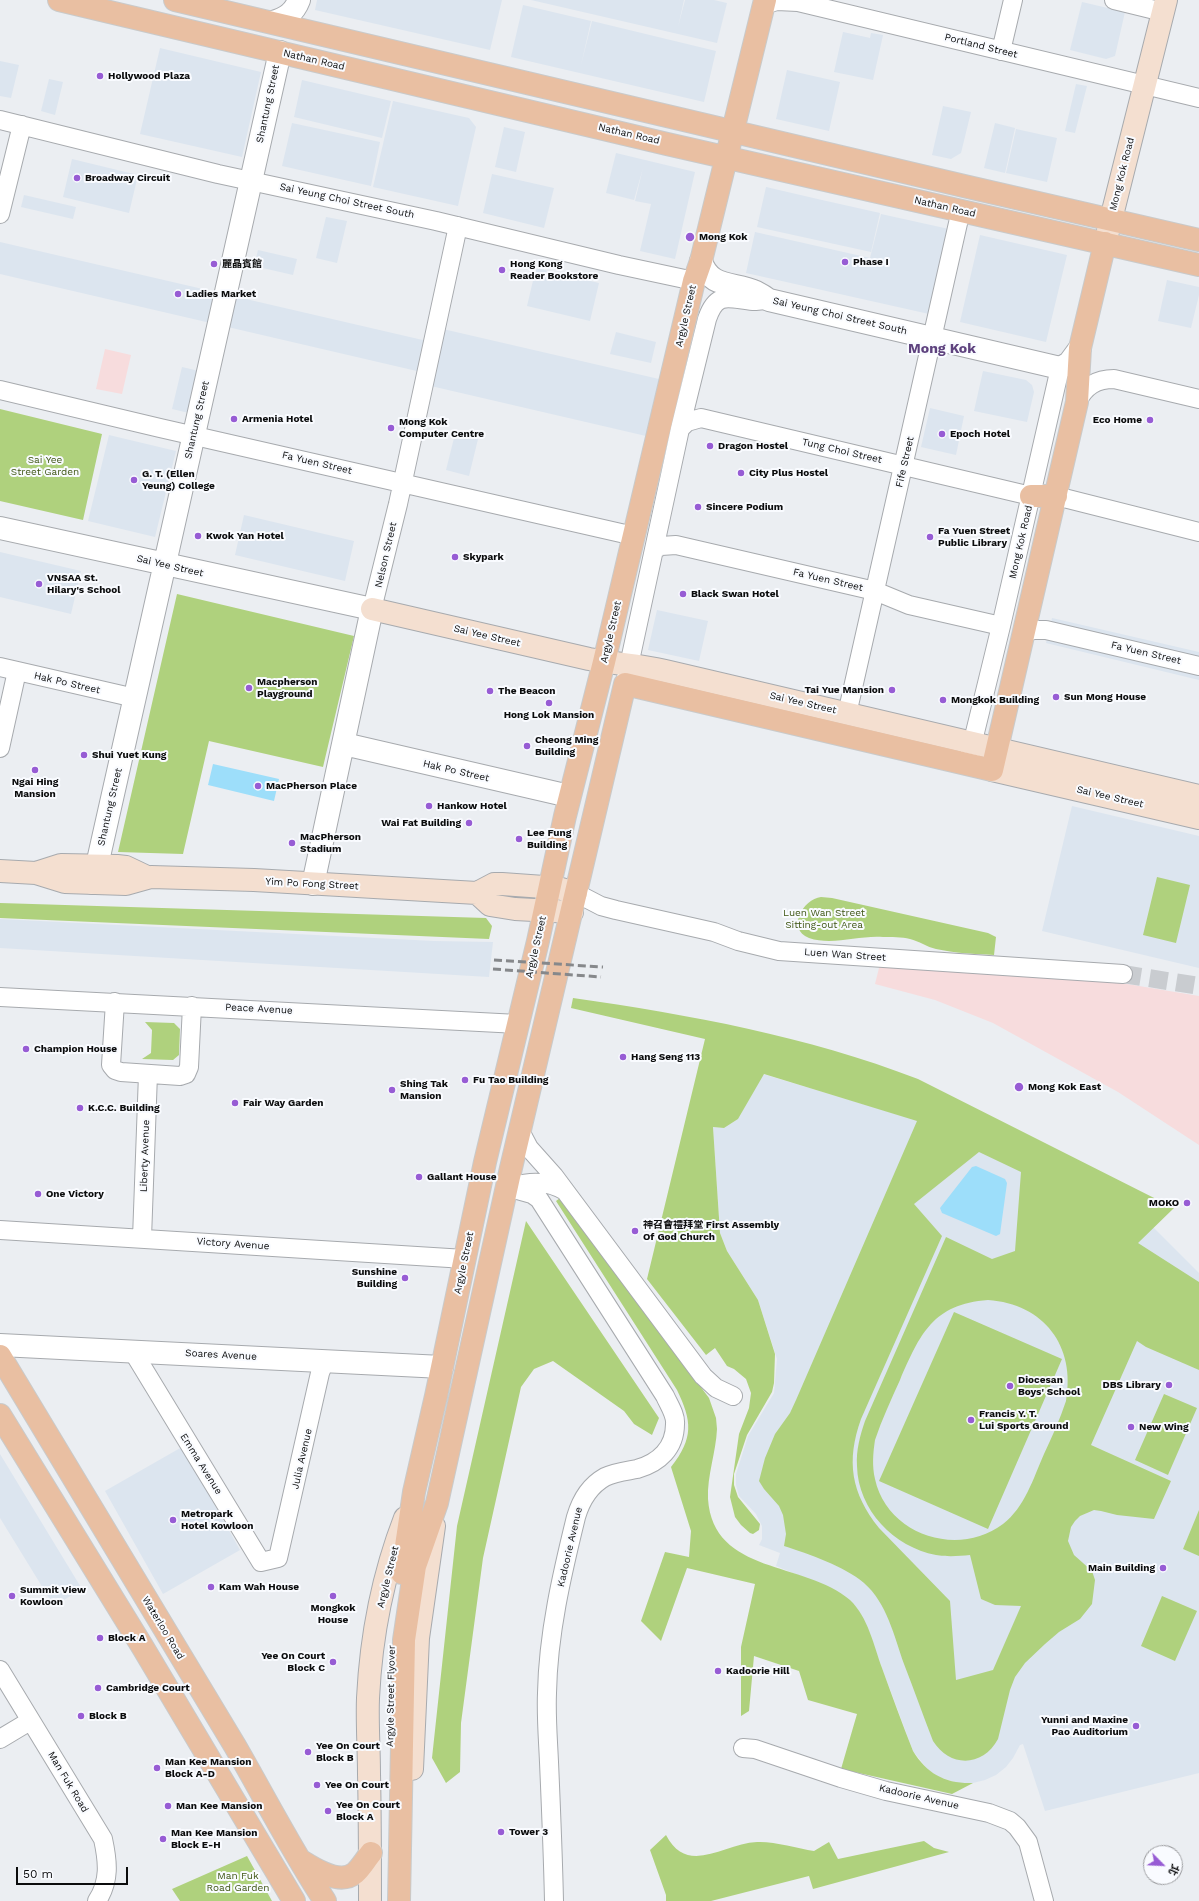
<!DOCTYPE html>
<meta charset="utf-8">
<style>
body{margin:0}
#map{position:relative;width:1199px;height:1901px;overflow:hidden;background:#ebeef2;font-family:"Work Sans","Noto Sans TC",sans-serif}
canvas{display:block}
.north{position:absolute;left:1143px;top:1845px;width:40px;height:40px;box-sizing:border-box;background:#f9fbff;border:1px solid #9a9b9e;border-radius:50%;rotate:114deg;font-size:11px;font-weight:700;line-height:16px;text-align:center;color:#0b0c0d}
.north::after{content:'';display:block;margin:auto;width:14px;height:18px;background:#975cd4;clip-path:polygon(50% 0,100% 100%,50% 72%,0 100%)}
.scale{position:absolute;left:16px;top:1867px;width:112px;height:18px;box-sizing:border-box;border:2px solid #0b0c0d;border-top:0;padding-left:5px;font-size:12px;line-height:14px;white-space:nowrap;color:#0b0c0d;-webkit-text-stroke:3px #f9fbff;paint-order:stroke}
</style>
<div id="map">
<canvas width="1199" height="1901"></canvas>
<div class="north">北</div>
<div class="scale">50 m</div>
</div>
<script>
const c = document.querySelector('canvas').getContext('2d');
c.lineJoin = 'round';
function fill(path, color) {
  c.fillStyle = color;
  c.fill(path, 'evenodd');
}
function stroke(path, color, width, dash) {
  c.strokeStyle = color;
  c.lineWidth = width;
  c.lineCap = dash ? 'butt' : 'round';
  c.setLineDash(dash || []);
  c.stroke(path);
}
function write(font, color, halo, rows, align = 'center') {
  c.font = font + ' "Work Sans","Noto Sans TC",sans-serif';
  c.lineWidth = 4;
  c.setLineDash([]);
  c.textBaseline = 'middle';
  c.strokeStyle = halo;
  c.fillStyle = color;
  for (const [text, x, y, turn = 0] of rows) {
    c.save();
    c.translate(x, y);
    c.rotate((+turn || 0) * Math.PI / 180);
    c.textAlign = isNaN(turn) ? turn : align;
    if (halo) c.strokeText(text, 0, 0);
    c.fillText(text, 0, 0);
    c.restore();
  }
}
const built = new Path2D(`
 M317 0H502L490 50 315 10Z
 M531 0H684L678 27 685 0H714L727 3 717 43Z
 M1082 2 1125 12 1115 56 1106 59 1070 50Z
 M523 5 591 21 581 65 592 21 716 51 704 102 511 57Z
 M843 32 870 38 871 33 883 35 873 80 834 72Z
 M160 48 261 72 242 157 140 134Z
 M0 61 19 65 11 98 0 96Z
 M787 70 840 82 829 131 776 119Z
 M49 79 63 82 55 115 41 111Z
 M302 80 391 101 382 138 294 117Z
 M1076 84 1087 86 1075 133 1065 131Z
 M393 101 469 118 476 127 458 206 373 187Z
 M943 106 971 112 961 153 951 159 932 155Z
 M292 123 380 142 371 186 282 166Z
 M995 123 1015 128 1005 173 984 168Z
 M504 127 525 132 516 172 495 167Z
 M1016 129 1057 138 1047 182 1006 173Z
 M616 153 695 172 675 259 640 251 651 204 635 201 643 168 634 200 606 193Z
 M72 159 138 175 129 213 63 197Z
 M492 174 554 188 544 228 483 213Z
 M766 187 822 200 814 234 822 200 880 213 871 252 757 227Z
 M24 195 76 207 73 219 21 207Z
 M881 214 949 229 929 314 746 273 755 232 870 258Z
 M326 217 347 221 337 263 316 258Z
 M980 235 1067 255 1046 342 960 322Z
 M0 242 427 341 430 326 659 379 646 436 418 383 421 372 0 274Z
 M258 250 297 259 293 275 254 266Z
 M536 268 599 283 590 321 527 306Z
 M1167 280 1199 287V295L1191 328 1158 321Z
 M616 332 656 342 651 363 610 354Z
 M182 367 199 371 189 413 172 409Z
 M983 371 1026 380 1032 385 1034 392 1027 422 974 411Z
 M930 408 964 416 956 455 921 447Z
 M456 430 479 435 469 476 446 470Z
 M109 435 176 451 155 537 88 521Z
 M244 515 354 541 345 581 235 555Z
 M0 552 81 571 71 614 0 597Z
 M657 610 708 621 699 661 648 650Z
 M1052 618 1199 652V680L1046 643Z
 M1072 806 1199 836V968L1042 931Z
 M0 919 434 941 493 942 489 977 0 948Z
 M763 1074 933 1125 938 1134 1110 1184 1199 1273V1773L1045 1811 1023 1744 1020 1745 1013 1758 1006 1767 996 1775 985 1780 973 1783 961 1784 938 1777 928 1770 913 1751 867 1628 857 1608 841 1594 815 1582 776 1566 780 1553 759 1545 762 1539V1526L756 1514 739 1496 736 1485V1474L748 1436 774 1393 777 1359 758 1300 727 1251 720 1233 713 1127 724 1128 738 1119Z
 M182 1447 240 1550 163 1594 105 1491Z
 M0 1454 82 1589 54 1606 0 1518Z`);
const industrial = new Path2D(`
 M105 349 131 355 122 394 96 389Z
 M880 964 1103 980 1199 996V1145L1118 1092 993 1023 935 1000 875 984Z`);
const green = new Path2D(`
 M0 409 102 434 83 520 0 501Z
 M177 594 354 636 323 767 209 741 183 854 118 852Z
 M1157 877 1190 885 1176 943 1143 935Z
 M821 897 832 898 988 933 996 937 994 955C975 954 954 953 936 949 927 947 919 941 910 939 902 937 891 937 883 937 859 935 833 946 809 938 786 929 803 899 821 897Z
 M0 903 486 918 492 926 489 939 0 918Z
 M573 998C691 1015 806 1036 918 1079L1174 1208 1138 1243 1199 1282V1370L1146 1347 1137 1341 1091 1445 1171 1481 1154 1519 1117 1515 1101 1511 1094 1510 1080 1516 1075 1521 1071 1527 1068 1541 1074 1555 1092 1571 1095 1580 1092 1604 1080 1619 1059 1632 1045 1644 1025 1663 1015 1677 1010 1690 998 1739C983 1767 950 1768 933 1741 923 1715 914 1690 904 1664 894 1636 887 1603 864 1583 844 1566 809 1554 784 1546L786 1534 783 1515 779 1506 764 1489 759 1481 765 1458 775 1434 790 1413 796 1400 917 1121 764 1074 738 1119 724 1128 713 1127 720 1233 727 1251 758 1300 775 1354 774 1383 772 1392 747 1435 734 1474V1485L738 1497 760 1524 759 1530 753 1534 750 1533 741 1525 735 1517 730 1497 739 1434 749 1408 751 1393 746 1379 734 1369 727 1366 715 1348 706 1355 647 1279 705 1039 571 1008ZM979 1152 1021 1172 1015 1251 992 1259 946 1237 865 1421C860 1436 856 1450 857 1466 858 1510 894 1547 936 1555 948 1557 959 1556 970 1555L981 1599 995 1605 1021 1606 993 1670 956 1680 950 1601 879 1528C851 1493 846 1461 861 1419L942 1236 914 1204ZM988 1300C1044 1304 1076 1346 1066 1401 1060 1419 1052 1437 1044 1454 1033 1479 1025 1507 1003 1524 958 1558 887 1535 875 1479 872 1466 873 1453 875 1440 882 1419 891 1400 900 1380 920 1334 933 1304 988 1300Z
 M145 1022 174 1023 180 1029 179 1055 173 1060 142 1059 151 1053 152 1030Z
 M560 1198 709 1398 716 1418 717 1429C716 1452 707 1476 708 1499 713 1575 805 1561 850 1600 868 1617 874 1646 882 1668 892 1696 902 1723 913 1751 927 1774 946 1784 973 1783L952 1794 841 1769 857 1714 808 1700 799 1671 754 1656 749 1711 741 1716V1647L755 1584 687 1568 661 1641 641 1621 665 1552 689 1557 691 1531 671 1467C694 1438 692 1421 677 1390L556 1201Z
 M526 1221 659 1418 652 1435 634 1424 624 1411 553 1361 534 1369 521 1387 483 1558 461 1723 460 1772 446 1783 432 1758 457 1526Z
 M954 1312 1062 1359 988 1529 879 1481Z
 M1164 1394 1197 1408 1168 1475 1135 1460Z
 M1199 1510V1556L1183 1549Z
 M1162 1596 1197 1611 1175 1661 1141 1646Z
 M666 1835C688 1877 724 1843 757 1842 773 1841 797 1848 814 1851L829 1842 838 1859 924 1841 934 1848 949 1852 813 1889 809 1876 711 1901H666V1895L650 1850Z
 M247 1856 272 1901H180L172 1889Z`);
const water = new Path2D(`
 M213 764 279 779 274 801 208 785Z
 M976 1166 1005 1179 1007 1183 1000 1234 996 1236 942 1213 940 1208 972 1167Z`);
const minorTunnel = new Path2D(`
 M1123 974 1199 986`);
const minor = new Path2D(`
 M1114 0 1163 12
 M763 5 777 1 798 2 1199 98
 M1001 51 1013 0
 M0 120 218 174 436 221 619 265 694 281
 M0 214 22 125
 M0 390 160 428 634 536
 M1077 402C1085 386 1096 379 1114 379L1199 399
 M680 429 687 422 701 418 1031 496
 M1056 496 1199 532
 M654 550 661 546 676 545 875 591 909 605 1001 626
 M372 609 398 504 458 226
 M1023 635 1032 630H1046L1199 666
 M0 667 135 698
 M626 679 680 429 707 319C717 290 729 299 753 301 758 301 763 300 769 300
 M847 714 961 210
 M0 748 17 671
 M969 757 1001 626 1060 368
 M576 893 601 906 616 910 714 932 738 941 779 951 1123 974
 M0 997 518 1024
 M115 1002 111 1065 115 1070 121 1072 180 1076 186 1074 189 1067 192 1006
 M520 1131 529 1148 554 1176 703 1376 716 1388 733 1396
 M513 1186C532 1181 548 1181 565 1191
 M507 1187 532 1194 539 1199 665 1396C669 1405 676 1415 675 1424 675 1448 659 1463 637 1469 627 1471 615 1472 605 1477 589 1486 581 1500 576 1517 562 1574 548 1634 547 1693 546 1716 548 1739 549 1762 551 1808 553 1855 554 1901
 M0 1230 465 1259
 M142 1238 148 1074
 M132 1350 261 1562 278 1558 320 1373 325 1360
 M0 1670 103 1839C108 1862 110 1881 97 1901
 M0 1739 30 1721
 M743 1748 755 1749 841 1778 886 1791 989 1813 1010 1821 1017 1827 1028 1842 1044 1901`);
const tertiary = new Path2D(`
 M273 22C286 18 294 13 299 0
 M701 261C710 289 734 282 756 292 760 294 765 297 769 300L1060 368 1069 363 1080 348
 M0 528 372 609 313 884
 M344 744 569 796
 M93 883 280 52
 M0 1345 442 1367`);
const secondary = new Path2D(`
 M1105 243 1166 0
 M372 609 589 659C615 664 640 665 665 671L1199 796
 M992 770 1199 818
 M0 871 36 873 65 882 126 884 151 877 254 880 477 893 494 884H502L558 888 576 893
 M36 873 61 865 117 866 126 867 147 877
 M477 893 490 905 515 909 572 912
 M412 1769 418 1638 434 1526
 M370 1901C370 1859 370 1816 369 1774 369 1749 367 1723 368 1698 371 1637 383 1575 405 1518`);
const primary = new Path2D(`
 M59 0 667 144 1199 265
 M175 0 964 186 1199 240
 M1031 496H1056
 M0 1356 235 1746C265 1798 292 1851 325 1901
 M0 1415 142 1646 294 1901
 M402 1573 414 1492 436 1396 485 1162 538 941 565 816 604 662 694 281 701 261 765 0
 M300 1860C313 1868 339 1886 355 1873 361 1868 366 1859 371 1853
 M399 1901 404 1640 415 1566 437 1503 511 1168 625 684 992 770 1077 402 1080 348 1105 243`);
const rail = new Path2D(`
 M494 960 603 967
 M493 969 601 977`);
const markers = [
 [100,76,4,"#975cd4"],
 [77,178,4,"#975cd4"],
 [690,237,5,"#975cd4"],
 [845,262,4,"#975cd4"],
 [214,264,4,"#975cd4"],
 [502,270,4,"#975cd4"],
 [178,294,4,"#975cd4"],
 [234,419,4,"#975cd4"],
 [1150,420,4,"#975cd4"],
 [391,428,4,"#975cd4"],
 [942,434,4,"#975cd4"],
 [710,446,4,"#975cd4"],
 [741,473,4,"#975cd4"],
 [134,480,4,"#975cd4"],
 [698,507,4,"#975cd4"],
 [198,536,4,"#975cd4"],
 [930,537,4,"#975cd4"],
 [455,557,4,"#975cd4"],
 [39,584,4,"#975cd4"],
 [683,594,4,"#975cd4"],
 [249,688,4,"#975cd4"],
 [892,690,4,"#975cd4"],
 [490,691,4,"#975cd4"],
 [1056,697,4,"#975cd4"],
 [943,700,4,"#975cd4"],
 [549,703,4,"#975cd4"],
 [527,746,4,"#975cd4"],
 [84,755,4,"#975cd4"],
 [35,770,4,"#975cd4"],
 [258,786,4,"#975cd4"],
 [429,806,4,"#975cd4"],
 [469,823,4,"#975cd4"],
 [519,839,4,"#975cd4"],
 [292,843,4,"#975cd4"],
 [26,1049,4,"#975cd4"],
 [623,1057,4,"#975cd4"],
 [465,1080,4,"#975cd4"],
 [1019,1087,5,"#975cd4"],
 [392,1090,4,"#975cd4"],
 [235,1103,4,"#975cd4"],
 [80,1108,4,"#975cd4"],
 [419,1177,4,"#975cd4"],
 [38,1194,4,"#975cd4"],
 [1187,1203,4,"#975cd4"],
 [635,1231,4,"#975cd4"],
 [405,1278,4,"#975cd4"],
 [1169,1385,4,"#975cd4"],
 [1010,1386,4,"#975cd4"],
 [971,1420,4,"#975cd4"],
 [1131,1427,4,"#975cd4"],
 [173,1520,4,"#975cd4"],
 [1163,1568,4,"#975cd4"],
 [211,1587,4,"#975cd4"],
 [12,1596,4,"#975cd4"],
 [333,1596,4,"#975cd4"],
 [100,1638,4,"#975cd4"],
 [333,1662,4,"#975cd4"],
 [718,1671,4,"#975cd4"],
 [98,1688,4,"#975cd4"],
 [81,1716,4,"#975cd4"],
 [1136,1726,4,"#975cd4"],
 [308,1752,4,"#975cd4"],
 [157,1768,4,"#975cd4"],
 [317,1785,4,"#975cd4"],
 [168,1806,4,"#975cd4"],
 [328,1811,4,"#975cd4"],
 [501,1832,4,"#975cd4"],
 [163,1839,4,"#975cd4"]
];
const streetNames = [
 ["Portland Street",981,46,14],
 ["Nathan Road",314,60,13],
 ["Shantung Street",268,104,-78],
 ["Nathan Road",629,134,13],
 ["Mong Kok Road",1122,174,-76],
 ["Sai Yeung Choi Street South",347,201,12],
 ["Nathan Road",945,207,13],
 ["Argyle Street",686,316,-77],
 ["Sai Yeung Choi Street South",840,316,13],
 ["Shantung Street",197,420,-77],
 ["Tung Choi Street",842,451,13],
 ["Fife Street",905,462,-77],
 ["Fa Yuen Street",317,463,13],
 ["Mong Kok Road",1021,542,-77],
 ["Nelson Street",386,555,-77],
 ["Sai Yee Street",170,566,13],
 ["Fa Yuen Street",828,580,13],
 ["Argyle Street",611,632,-77],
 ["Sai Yee Street",487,636,13],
 ["Fa Yuen Street",1146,653,13],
 ["Hak Po Street",67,683,13],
 ["Sai Yee Street",803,703,13],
 ["Hak Po Street",456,771,13],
 ["Sai Yee Street",1110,797,13],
 ["Shantung Street",110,807,-77],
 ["Yim Po Fong Street",312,884,3],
 ["Argyle Street",536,947,-77],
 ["Luen Wan Street",845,955,4],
 ["Peace Avenue",259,1009,3],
 ["Liberty Avenue",145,1156,-88],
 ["Victory Avenue",233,1244,4],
 ["Argyle Street",464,1263,-78],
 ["Soares Avenue",221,1355,3],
 ["Julia Avenue",302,1459,-77],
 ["Emma Avenue",201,1464,58],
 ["Kadoorie Avenue",570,1547,-77],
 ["Argyle Street",388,1577,-76],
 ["Waterloo Road",163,1628,59],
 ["Argyle Street Flyover",391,1696,-89],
 ["Man Fuk Road",68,1782,59],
 ["Kadoorie Avenue",919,1797,13]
];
const poiNames = [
 ["Hollywood Plaza",108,76],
 ["Broadway Circuit",85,178],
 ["Mong Kok",699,237],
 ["Phase I",853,262],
 ["麗晶賓館",222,264],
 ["Hong Kong",510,264],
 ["Reader Bookstore",510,276],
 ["Ladies Market",186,294],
 ["Armenia Hotel",242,419],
 ["Eco Home",1142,420,"right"],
 ["Mong Kok",399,422],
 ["Computer Centre",399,434],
 ["Epoch Hotel",950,434],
 ["Dragon Hostel",718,446],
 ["City Plus Hostel",749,473],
 ["G. T. (Ellen",142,474],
 ["Yeung) College",142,486],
 ["Sincere Podium",706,507],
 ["Fa Yuen Street",938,531],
 ["Public Library",938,543],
 ["Kwok Yan Hotel",206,536],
 ["Skypark",463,557],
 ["VNSAA St.",47,578],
 ["Hilary's School",47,590],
 ["Black Swan Hotel",691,594],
 ["Macpherson",257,682],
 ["Playground",257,694],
 ["Tai Yue Mansion",884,690,"right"],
 ["The Beacon",498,691],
 ["Sun Mong House",1064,697],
 ["Mongkok Building",951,700],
 ["Hong Lok Mansion",549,715,"center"],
 ["Cheong Ming",535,740],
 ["Building",535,752],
 ["Shui Yuet Kung",92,755],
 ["Ngai Hing",35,782,"center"],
 ["Mansion",35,794,"center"],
 ["MacPherson Place",266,786],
 ["Hankow Hotel",437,806],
 ["Wai Fat Building",461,823,"right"],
 ["Lee Fung",527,833],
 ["Building",527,845],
 ["MacPherson",300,837],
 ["Stadium",300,849],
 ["Champion House",34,1049],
 ["Hang Seng 113",631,1057],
 ["Fu Tao Building",473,1080],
 ["Shing Tak",400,1084],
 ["Mansion",400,1096],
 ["Mong Kok East",1028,1087],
 ["Fair Way Garden",243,1103],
 ["K.C.C. Building",88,1108],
 ["Gallant House",427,1177],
 ["One Victory",46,1194],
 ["MOKO",1179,1203,"right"],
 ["神召會禮拜堂 First Assembly",643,1225],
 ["Of God Church",643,1237],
 ["Sunshine",397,1272,"right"],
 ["Building",397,1284,"right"],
 ["Diocesan",1018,1380],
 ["Boys' School",1018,1392],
 ["DBS Library",1161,1385,"right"],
 ["Francis Y. T.",979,1414],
 ["Lui Sports Ground",979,1426],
 ["New Wing",1139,1427],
 ["Metropark",181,1514],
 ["Hotel Kowloon",181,1526],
 ["Main Building",1155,1568,"right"],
 ["Kam Wah House",219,1587],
 ["Summit View",20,1590],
 ["Kowloon",20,1602],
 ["Mongkok",333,1608,"center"],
 ["House",333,1620,"center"],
 ["Block A",108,1638],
 ["Yee On Court",325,1656,"right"],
 ["Block C",325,1668,"right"],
 ["Kadoorie Hill",726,1671],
 ["Cambridge Court",106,1688],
 ["Block B",89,1716],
 ["Yunni and Maxine",1128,1720,"right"],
 ["Pao Auditorium",1128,1732,"right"],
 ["Yee On Court",316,1746],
 ["Block B",316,1758],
 ["Man Kee Mansion",165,1762],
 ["Block A-D",165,1774],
 ["Yee On Court",325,1785],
 ["Yee On Court",336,1805],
 ["Block A",336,1817],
 ["Man Kee Mansion",176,1806],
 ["Tower 3",509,1832],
 ["Man Kee Mansion",171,1833],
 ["Block E-H",171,1845]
];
const parkNames = [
 ["Sai Yee",45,460],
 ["Street Garden",45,472],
 ["Luen Wan Street",824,913],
 ["Sitting-out Area",824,925],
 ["Man Fuk",238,1876],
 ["Road Garden",238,1888]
];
const districtNames = [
 ["Mong Kok",942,349]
];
fill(built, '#dce5ef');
fill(industrial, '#f7dcdd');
fill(green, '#afd17d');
fill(water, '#9ddefa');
stroke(minorTunnel, '#c9ccd0', 18, [18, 9]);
stroke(minor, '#a7aaae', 20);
stroke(tertiary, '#a7aaae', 24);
stroke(secondary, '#a7aaae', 24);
stroke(primary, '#c9caca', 24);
stroke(minor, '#fff', 18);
stroke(tertiary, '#fff', 22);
stroke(secondary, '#f4dfd0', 22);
stroke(primary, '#e9bfa2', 22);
stroke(rail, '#86888b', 3, [8, 4]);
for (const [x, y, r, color] of markers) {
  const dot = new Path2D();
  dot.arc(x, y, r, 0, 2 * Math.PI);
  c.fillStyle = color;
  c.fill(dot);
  stroke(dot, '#f9fbff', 1.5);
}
write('10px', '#0b0c0d', '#f9fbff', streetNames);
write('bold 10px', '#0b0c0d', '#f9fbff', poiNames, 'left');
write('10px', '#3e5513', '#f9fbff', parkNames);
write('bold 14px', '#5e427e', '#f9fbff', districtNames);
</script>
